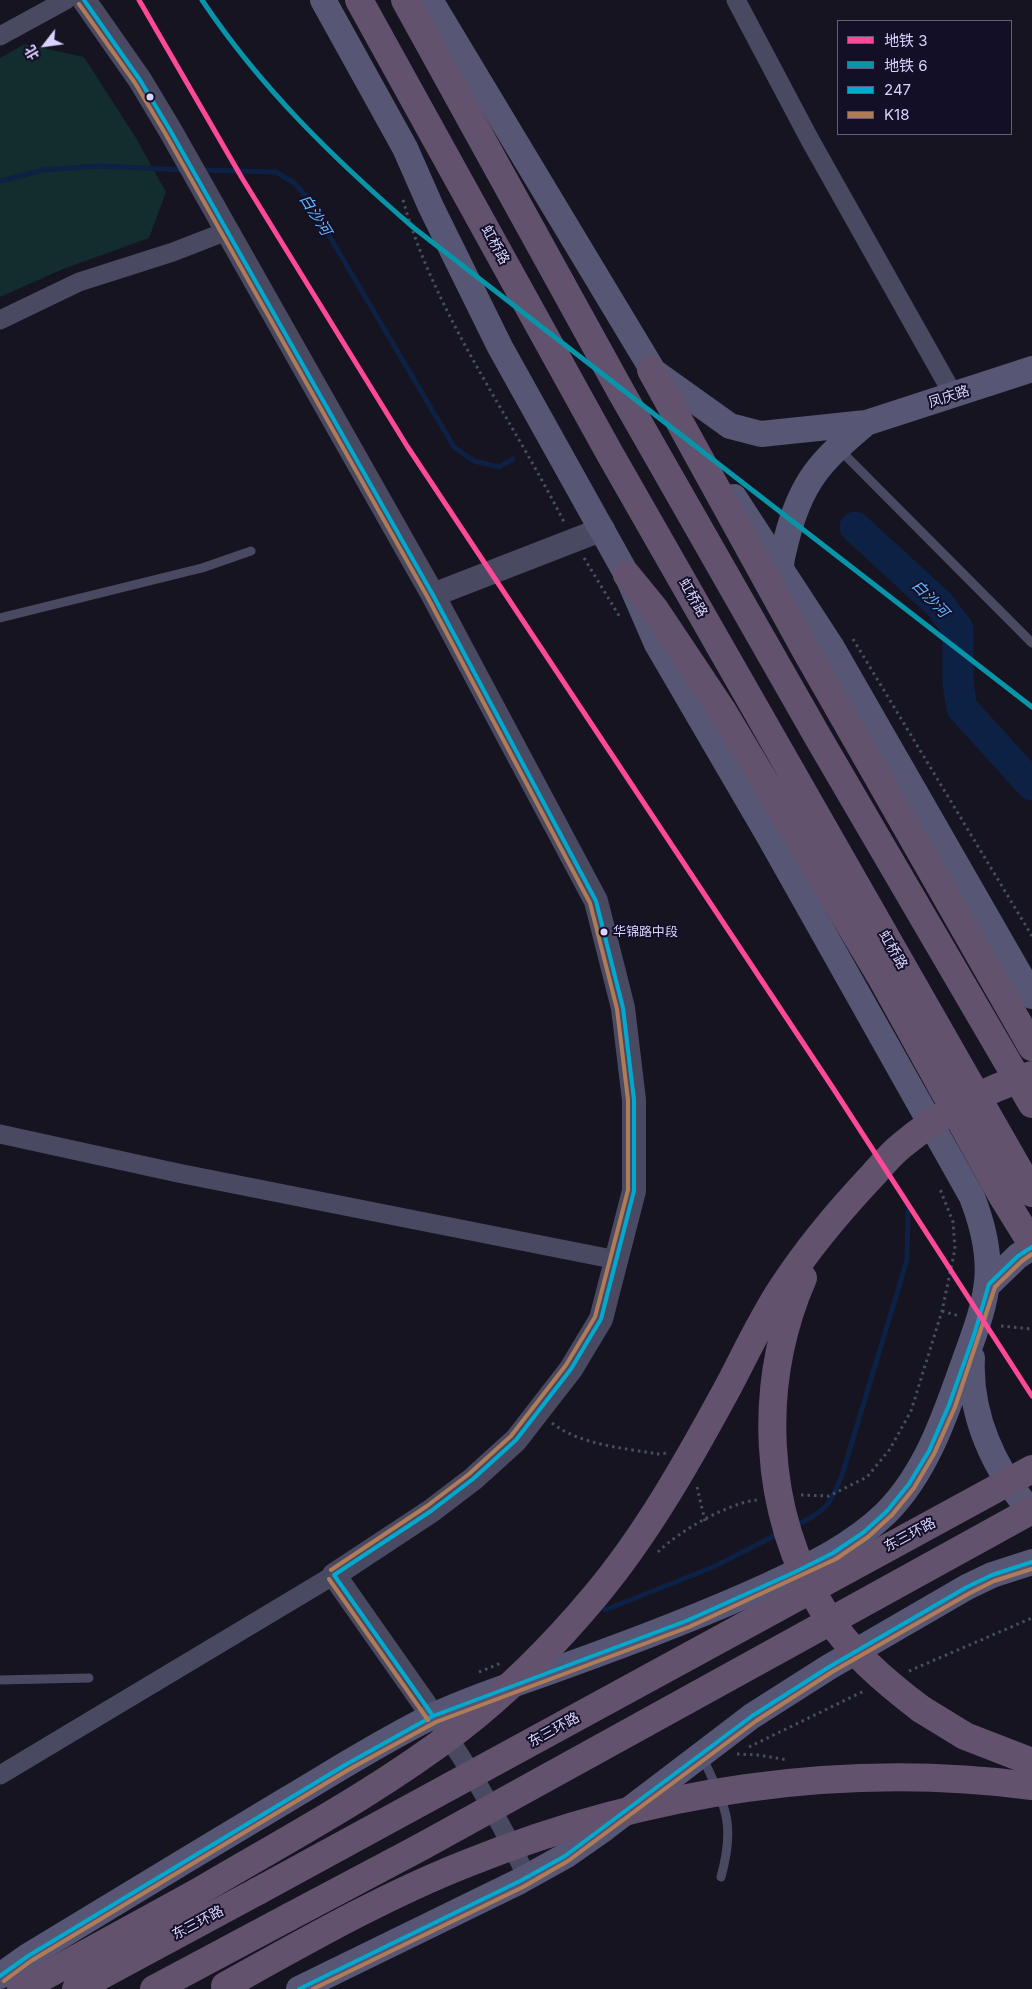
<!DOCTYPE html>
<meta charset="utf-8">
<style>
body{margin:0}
#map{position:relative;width:1032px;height:1989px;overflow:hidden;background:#161421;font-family:Inter,"Noto Sans SC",sans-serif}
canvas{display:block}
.legend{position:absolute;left:837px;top:20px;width:175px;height:115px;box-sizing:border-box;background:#130f26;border:1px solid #625e7d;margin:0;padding:6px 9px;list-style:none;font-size:15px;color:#d9d4ff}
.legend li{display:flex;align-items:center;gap:10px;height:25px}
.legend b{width:25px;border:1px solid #625e7d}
.north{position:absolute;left:20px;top:20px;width:50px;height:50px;-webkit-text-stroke:4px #130f26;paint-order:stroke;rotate:240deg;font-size:14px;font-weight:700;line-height:20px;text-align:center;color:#d9d4ff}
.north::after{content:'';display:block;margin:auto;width:18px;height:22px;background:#d9d4ff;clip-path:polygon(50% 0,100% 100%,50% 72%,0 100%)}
</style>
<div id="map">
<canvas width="1032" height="1989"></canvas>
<ul class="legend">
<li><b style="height:6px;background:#fe4998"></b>地铁 3</li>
<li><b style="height:6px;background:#0895a9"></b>地铁 6</li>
<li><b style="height:6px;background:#00a9ce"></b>247</li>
<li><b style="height:6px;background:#b07c57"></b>K18</li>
</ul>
<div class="north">北</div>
</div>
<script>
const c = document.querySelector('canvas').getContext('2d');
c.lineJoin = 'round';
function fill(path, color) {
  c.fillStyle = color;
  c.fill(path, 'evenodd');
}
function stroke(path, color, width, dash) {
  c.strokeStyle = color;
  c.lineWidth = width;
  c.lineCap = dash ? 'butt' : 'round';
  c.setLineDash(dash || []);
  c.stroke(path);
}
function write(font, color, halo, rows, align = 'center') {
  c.font = font + ' Inter,"Noto Sans SC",sans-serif';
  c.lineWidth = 4;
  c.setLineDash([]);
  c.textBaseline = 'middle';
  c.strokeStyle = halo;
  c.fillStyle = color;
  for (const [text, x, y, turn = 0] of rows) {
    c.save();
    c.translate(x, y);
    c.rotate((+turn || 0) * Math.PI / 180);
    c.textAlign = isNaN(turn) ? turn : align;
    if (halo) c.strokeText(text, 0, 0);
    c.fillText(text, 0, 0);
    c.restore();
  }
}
const green = new Path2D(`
 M25 44 84 57 136 138 166 192 149 238 63 269 0 297V58Z`);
const stream = new Path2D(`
 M201 170 276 172 293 182 305 195 454 447 474 461 499 467 513 459
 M0 181 43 170 98 166 185 170
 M795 1526C826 1510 829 1508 842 1475L907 1260 908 1210
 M605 1610 713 1567 780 1533`);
const river = new Path2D(`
 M855 527 940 605 958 629V683L962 708 1032 785`);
const path = new Path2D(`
 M403 200C436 317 511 416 565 524
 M584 558 621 619
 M853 639 1032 936
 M942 1311 959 1316
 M1001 1326 1032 1329
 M552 1423C580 1445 624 1448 658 1454L667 1453
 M697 1487 705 1521
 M801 1495 829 1496 867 1477 890 1449 911 1411 942 1311 955 1249 953 1222 940 1189
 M658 1552C679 1531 728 1503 757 1500
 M909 1671 1032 1618
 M479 1672 501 1663
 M749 1747 864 1691
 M737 1754 758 1755 788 1760`);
const service = new Path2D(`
 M840 450 1032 643
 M0 618 202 568 251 551
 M0 1680 89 1678
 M703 1758C725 1807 736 1822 721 1877`);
const minor = new Path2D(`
 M736 0 810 140 954 396
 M0 36 66 0
 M0 320 79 282 173 252 227 231
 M0 1134 178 1173 617 1260
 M441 1727C475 1775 502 1825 527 1877
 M0 1775 334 1575`);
const tertiary = new Path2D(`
 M84 0 140 80 170 130 433 595 596 901 623 1008 634 1100V1191L601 1319 571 1369 516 1440 473 1479 431 1511 334 1575 433 1716
 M433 595 603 529`);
const secondary = new Path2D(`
 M430 0 664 389
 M653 371 730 426 761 434 866 423 1032 369
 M734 497 831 646 1032 996
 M782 578C779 565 783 554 786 541 801 481 820 462 866 423
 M989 1284 1018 1256 1032 1247
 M972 1358C969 1414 994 1471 1032 1512
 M0 1976 28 1956C115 1903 201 1851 288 1799 335 1771 382 1741 431 1717 470 1698 513 1685 554 1670 627 1644 699 1617 769 1585 811 1565 852 1546 886 1513 925 1474 944 1419 962 1368 987 1299 1000 1269 972 1197L770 838 657 644 627 575 500 347 431 207 405 148 323 0
 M299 1989 520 1881 565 1856 605 1828 752 1716 829 1667 967 1587 992 1575 1032 1562`);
const trunk = new Path2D(`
 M359 0 610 454 1032 1193
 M405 0 620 390 819 739 1032 1104
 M651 370 807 653 1032 1047
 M627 575 654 608 722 710 881 977 1001 1194 1032 1244
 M921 1709 965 1736 1032 1762
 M21 1989 198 1892
 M76 1989 258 1891
 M154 1989 289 1917`);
const trunkBridge = new Path2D(`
 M803 1278C757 1384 762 1511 823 1610 848 1650 884 1681 921 1709
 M258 1891 1032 1469
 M198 1892C286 1840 377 1792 458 1730 508 1691 555 1644 595 1596 647 1534 689 1459 727 1389 745 1355 761 1320 782 1288 808 1248 839 1211 872 1176 881 1166 890 1155 901 1146 938 1115 985 1089 1032 1075
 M289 1917 421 1847 1032 1510
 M225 1986C304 1942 384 1896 468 1863 647 1791 841 1761 1032 1786`);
const bus1 = new Path2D(`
 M84 0 140 80 170 130 433 595 596 901 623 1008 634 1100V1191L601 1319 571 1369 516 1440 473 1479 431 1511 334 1575
 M334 1575 433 1716
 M0 1976 28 1956 345 1765 433 1716 686 1621 793 1573 833 1553 864 1532 887 1511 909 1484 929 1451 949 1405 974 1335 989 1284 1018 1256 1032 1247
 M299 1989 520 1881 565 1856 752 1716 829 1667 967 1587 992 1575 1032 1562`);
const bus2 = new Path2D(`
 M79 4 135 83 165 133 428 598 590 903 617 1009 628 1100V1190L595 1317 566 1365 511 1436 469 1474 427 1506 331 1570
 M329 1579 428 1720
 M4 1981 31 1961 348 1770 436 1722 689 1627 836 1559 868 1537 892 1515 914 1488 934 1454 955 1407 995 1287 1022 1261 1032 1254
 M313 1989 523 1887 568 1861 756 1721 832 1672 970 1593 994 1581 1032 1569`);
const metro1 = new Path2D(`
 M139 0 242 178 407 446 831 1085 1032 1396`);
const metro2 = new Path2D(`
 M202 0C261 88 334 159 414 228L1032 707`);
const markers = [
 [150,97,4.5,"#d9d4ff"],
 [604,932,4.5,"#d9d4ff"]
];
const busNames = [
 ["华锦路中段",613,932]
];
const streetNames = [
 ["虹桥路",495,245,61],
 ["凤庆路",949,397,-18],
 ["虹桥路",693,598,60],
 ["虹桥路",893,950,60],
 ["东三环路",910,1535,-28],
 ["东三环路",554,1730,-29],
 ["东三环路",198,1923,-28]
];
const waterNames = [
 ["白沙河",315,215,58],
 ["白沙河",930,599,46]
];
fill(green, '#132c2d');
stroke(stream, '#0d2144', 5);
stroke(river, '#0d2144', 31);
stroke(path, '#44505f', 3, [2.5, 4]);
stroke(service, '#4a4962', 9);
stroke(minor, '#4a4962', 19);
stroke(tertiary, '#4a4962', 24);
stroke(secondary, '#575674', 26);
stroke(trunk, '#62526e', 28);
stroke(trunkBridge, '#62526e', 28);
stroke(bus1, '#00a9ce', 4);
stroke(bus2, '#b07c57', 4);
stroke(metro1, '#fe4998', 5);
stroke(metro2, '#0895a9', 5);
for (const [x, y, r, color] of markers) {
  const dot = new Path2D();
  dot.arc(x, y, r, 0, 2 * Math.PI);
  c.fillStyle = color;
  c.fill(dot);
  stroke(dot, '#130f26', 2);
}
write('13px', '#d9d4ff', '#130f26', busNames, 'left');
write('14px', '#d9d4ff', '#130f26', streetNames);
write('italic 15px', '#62b6ff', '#130f26', waterNames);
</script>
